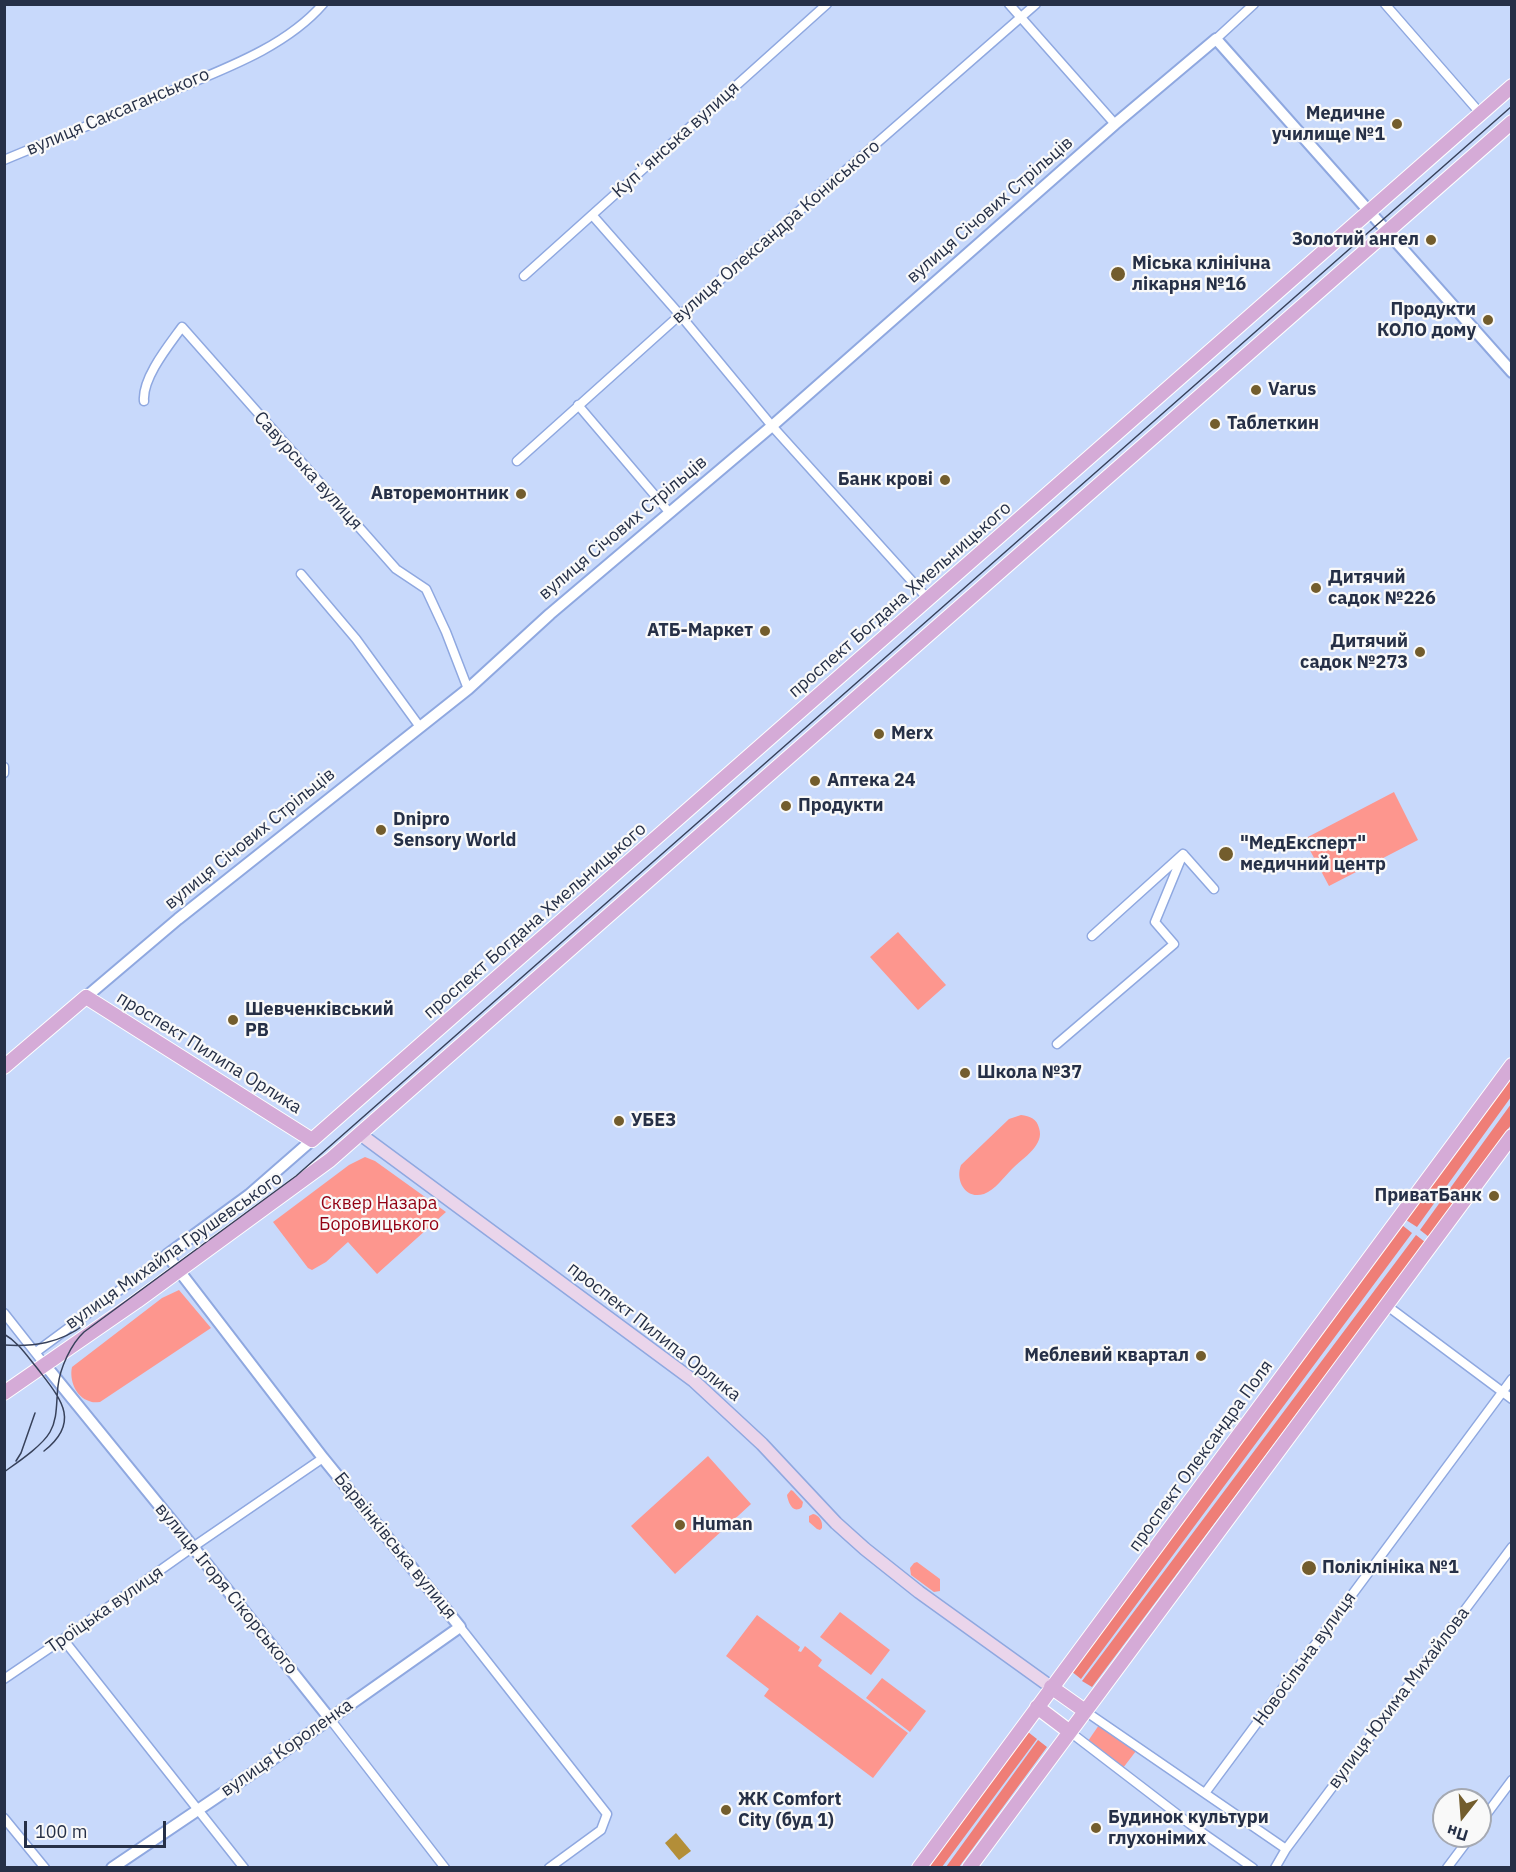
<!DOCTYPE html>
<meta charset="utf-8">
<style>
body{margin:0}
#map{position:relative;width:1516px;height:1872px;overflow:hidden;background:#c8d9fb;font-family:"IBM Plex Sans",sans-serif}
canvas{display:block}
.frame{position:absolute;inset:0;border:6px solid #263047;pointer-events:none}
.north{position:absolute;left:1432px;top:1788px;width:60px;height:60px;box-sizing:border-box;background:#f9f9f9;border:2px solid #a5a9b2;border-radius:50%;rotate:197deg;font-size:16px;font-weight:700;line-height:24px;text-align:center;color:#263047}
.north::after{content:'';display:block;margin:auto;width:21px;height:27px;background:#735d2d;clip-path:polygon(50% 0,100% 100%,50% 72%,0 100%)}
.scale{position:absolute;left:24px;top:1821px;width:142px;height:27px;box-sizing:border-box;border:3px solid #263047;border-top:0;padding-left:8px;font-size:18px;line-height:21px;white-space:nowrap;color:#263047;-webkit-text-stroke:4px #f9f9f9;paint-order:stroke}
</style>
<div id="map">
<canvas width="1516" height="1872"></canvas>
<div class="frame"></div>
<div class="north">Пн</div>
<div class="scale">100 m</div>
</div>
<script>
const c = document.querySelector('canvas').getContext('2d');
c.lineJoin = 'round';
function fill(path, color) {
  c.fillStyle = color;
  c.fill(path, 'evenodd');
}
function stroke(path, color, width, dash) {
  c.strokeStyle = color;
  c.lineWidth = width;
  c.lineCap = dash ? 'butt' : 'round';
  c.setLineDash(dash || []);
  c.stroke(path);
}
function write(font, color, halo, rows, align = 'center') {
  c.font = font + ' "IBM Plex Sans",sans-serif';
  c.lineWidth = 4.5;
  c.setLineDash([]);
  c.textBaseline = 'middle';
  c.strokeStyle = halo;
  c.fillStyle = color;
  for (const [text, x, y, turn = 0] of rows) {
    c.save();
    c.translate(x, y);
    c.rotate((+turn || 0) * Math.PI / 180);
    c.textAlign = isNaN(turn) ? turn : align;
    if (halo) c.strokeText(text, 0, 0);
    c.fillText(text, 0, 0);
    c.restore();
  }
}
const green = new Path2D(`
 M1394 792 1418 840 1329 886 1304 839Z
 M898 932 946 985 918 1010 870 957Z
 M1021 1115C1030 1116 1037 1119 1039 1128 1045 1145 1023 1158 1012 1169 1004 1177 995 1190 984 1194 965 1200 955 1180 961 1165L1009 1119Z
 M365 1157 375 1161 446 1212 377 1274 348 1242 326 1262 312 1270 308 1268 273 1222 349 1165Z
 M179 1290 211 1328 100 1402C96 1402 93 1403 89 1401 76 1397 69 1380 72 1367L162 1298Z
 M708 1456 751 1504 675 1574 631 1526Z
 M791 1490 793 1491 803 1502 802 1507C793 1515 788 1502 787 1495Z
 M813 1514C819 1515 823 1521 822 1528L820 1530 817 1529 809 1522V1516Z
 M917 1562 940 1579V1591L934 1592 911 1575 910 1568 914 1563Z
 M840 1612 890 1650 871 1675 820 1637Z
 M757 1615 800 1647 798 1651 801 1652 805 1646 822 1660 818 1666 908 1733 873 1778 764 1696 769 1689 726 1656Z
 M882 1678 926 1711 910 1732 866 1698Z
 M1099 1725 1136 1751 1123 1768 1088 1741Z`);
const forest = new Path2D(`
 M1511 1075V1097L1417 1227 1406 1220Z
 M1511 1104V1125L1429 1237 1420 1230Z
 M1402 1225 1412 1233 1081 1679 1071 1671Z
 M1416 1235 1425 1242 1092 1687 1082 1681Z
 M1028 1732 1037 1739 942 1867H929Z
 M1038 1740 1047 1747 959 1867H946Z`);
const water = new Path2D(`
 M676 1833 691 1851 679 1860 665 1843Z`);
const minor = new Path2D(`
 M1009 4 1115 124
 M1385 4 1480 113
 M1216 39 1254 4
 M4 160C59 137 115 115 169 92 221 70 285 48 323 4
 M593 216 681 316 772 426 928 599
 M524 276 827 4
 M144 401C142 378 169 345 182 327L396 569 426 589 446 632 468 689
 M578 405 669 512
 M517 461 672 322 1036 4
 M301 574 356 639 420 727
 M4 767V773
 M1183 854 1214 889
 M1057 1044 1174 944 1155 922 1183 854 1092 936
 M1386 1305 1512 1399
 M4 1313 45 1365
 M36 1352 167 1255
 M460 1627 607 1814 601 1830 549 1868
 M63 1639 244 1868
 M4 1679 63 1639 193 1547 323 1458
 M1085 1711 1286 1849
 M330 1719 445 1868
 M1070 1732 1190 1824 1253 1868
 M1205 1793 1512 1379
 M4 1818 45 1868
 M1480 1823 1512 1780
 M1275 1868 1286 1849 1512 1547
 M1447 1868 1471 1836`);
const tertiary = new Path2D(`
 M86 997 178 919 468 689 550 614 772 426 1115 124 1216 39 1512 372
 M45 1365 193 1547 330 1719
 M112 1868 263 1766 460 1627 323 1458 167 1255 249 1195 312 1140`);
const secondary = new Path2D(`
 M360 1134 694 1381 762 1444 836 1523 865 1549 919 1592 1051 1687`);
const primary = new Path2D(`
 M4 1067 86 997 312 1140 1512 86
 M4 1393 137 1301 330 1160 1512 122
 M1051 1687 1085 1711
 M1037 1707 1070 1732
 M919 1868 1512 1065
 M969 1868 1512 1136`);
const tram = new Path2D(`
 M4 1334C18 1342 27 1356 37 1368 60 1398 82 1421 44 1451
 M4 1345C34 1347 60 1343 84 1325
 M16 1461 21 1453 35 1413
 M4 1472C18 1462 42 1446 50 1432 58 1418 56 1402 58 1386 60 1368 71 1344 84 1332L296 1176 1512 106`);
const markers = [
 [1397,124,6,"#735d2d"],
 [1431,240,6,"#735d2d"],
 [1118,274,8,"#735d2d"],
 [1488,320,6,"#735d2d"],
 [1256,390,6,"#735d2d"],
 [1215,424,6,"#735d2d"],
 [945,480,6,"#735d2d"],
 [521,494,6,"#735d2d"],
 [1316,588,6,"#735d2d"],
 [765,631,6,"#735d2d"],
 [1420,652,6,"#735d2d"],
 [879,734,6,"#735d2d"],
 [815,781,6,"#735d2d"],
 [786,806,6,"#735d2d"],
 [381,830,6,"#735d2d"],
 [1226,854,8,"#735d2d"],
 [233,1020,6,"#735d2d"],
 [965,1073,6,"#735d2d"],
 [619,1121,6,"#735d2d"],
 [1494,1196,6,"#735d2d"],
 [1201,1356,6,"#735d2d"],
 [680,1525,6,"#735d2d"],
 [1309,1568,8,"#735d2d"],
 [726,1810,6,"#735d2d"],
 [1096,1828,6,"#735d2d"]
];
const streetNames = [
 ["вулиця Саксаганського",118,112,-23],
 ["Купʼянська вулиця",676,140,-42],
 ["вулиця Січових Стрільців",990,210,-41],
 ["вулиця Олександра Кониського",776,232,-41],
 ["Савурська вулиця",308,471,48],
 ["вулиця Січових Стрільців",623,528,-40],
 ["проспект Богдана Хмельницького",900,600,-41],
 ["вулиця Січових Стрільців",250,839,-39],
 ["проспект Богдана Хмельницького",535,921,-41],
 ["проспект Пилипа Орлика",209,1053,32],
 ["вулиця Михайла Грушевського",174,1251,-35],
 ["проспект Пилипа Орлика",654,1332,38],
 ["проспект Олександра Поля",1201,1456,-54],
 ["Барвінківська вулиця",395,1546,51],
 ["вулиця Ігоря Сікорського",226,1589,51],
 ["Троїцька вулиця",105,1610,-35],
 ["Новосільна вулиця",1305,1659,-54],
 ["вулиця Юхима Михайлова",1399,1698,-53],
 ["вулиця Короленка",287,1748,-35]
];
const poiNames = [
 ["Медичне",1385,114,"right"],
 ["училище №1",1385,135,"right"],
 ["Золотий ангел",1419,240,"right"],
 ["Міська клінічна",1132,264],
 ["лікарня №16",1132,285],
 ["Продукти",1476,310,"right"],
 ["КОЛО дому",1476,331,"right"],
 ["Varus",1268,390],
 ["Таблеткин",1227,424],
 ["Банк крові",933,480,"right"],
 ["Авторемонтник",509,494,"right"],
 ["Дитячий",1328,578],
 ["садок №226",1328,599],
 ["АТБ-Маркет",753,631,"right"],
 ["Дитячий",1408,642,"right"],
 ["садок №273",1408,663,"right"],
 ["Merx",891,734],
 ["Аптека 24",827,781],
 ["Продукти",798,806],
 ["Dnipro",393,820],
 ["Sensory World",393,841],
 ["\"МедЕксперт\"",1240,844],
 ["медичний центр",1240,865],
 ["Шевченківський",245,1010],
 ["РВ",245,1031],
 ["Школа №37",977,1073],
 ["УБЕЗ",631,1121],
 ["ПриватБанк",1482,1196,"right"],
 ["Меблевий квартал",1189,1356,"right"],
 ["Human",692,1525],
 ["Поліклініка №1",1322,1568],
 ["ЖК Comfort",738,1800],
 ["City (буд 1)",738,1821],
 ["Будинок культури",1108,1818],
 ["глухонімих",1108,1839]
];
const parkNames = [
 ["Сквер Назара",379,1204],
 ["Боровицького",379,1225]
];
fill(green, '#fd968e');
fill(forest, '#ef7e77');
fill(water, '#b38e38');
stroke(minor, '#8fa8e0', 11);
stroke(tertiary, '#8fa8e0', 14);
stroke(secondary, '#8fa8e0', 15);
stroke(primary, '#fff', 16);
stroke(minor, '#fff', 8);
stroke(tertiary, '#fff', 10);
stroke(secondary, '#ead5eb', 12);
stroke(primary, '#d5abd7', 14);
stroke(tram, '#37415a', 1.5);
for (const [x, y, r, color] of markers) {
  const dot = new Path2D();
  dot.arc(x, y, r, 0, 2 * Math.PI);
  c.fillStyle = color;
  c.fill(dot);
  stroke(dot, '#f9f9f9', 2);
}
write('18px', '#263047', '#f9f9f9', streetNames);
write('bold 18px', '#263047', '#f9f9f9', poiNames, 'left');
write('18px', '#930013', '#f9f9f9', parkNames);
</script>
